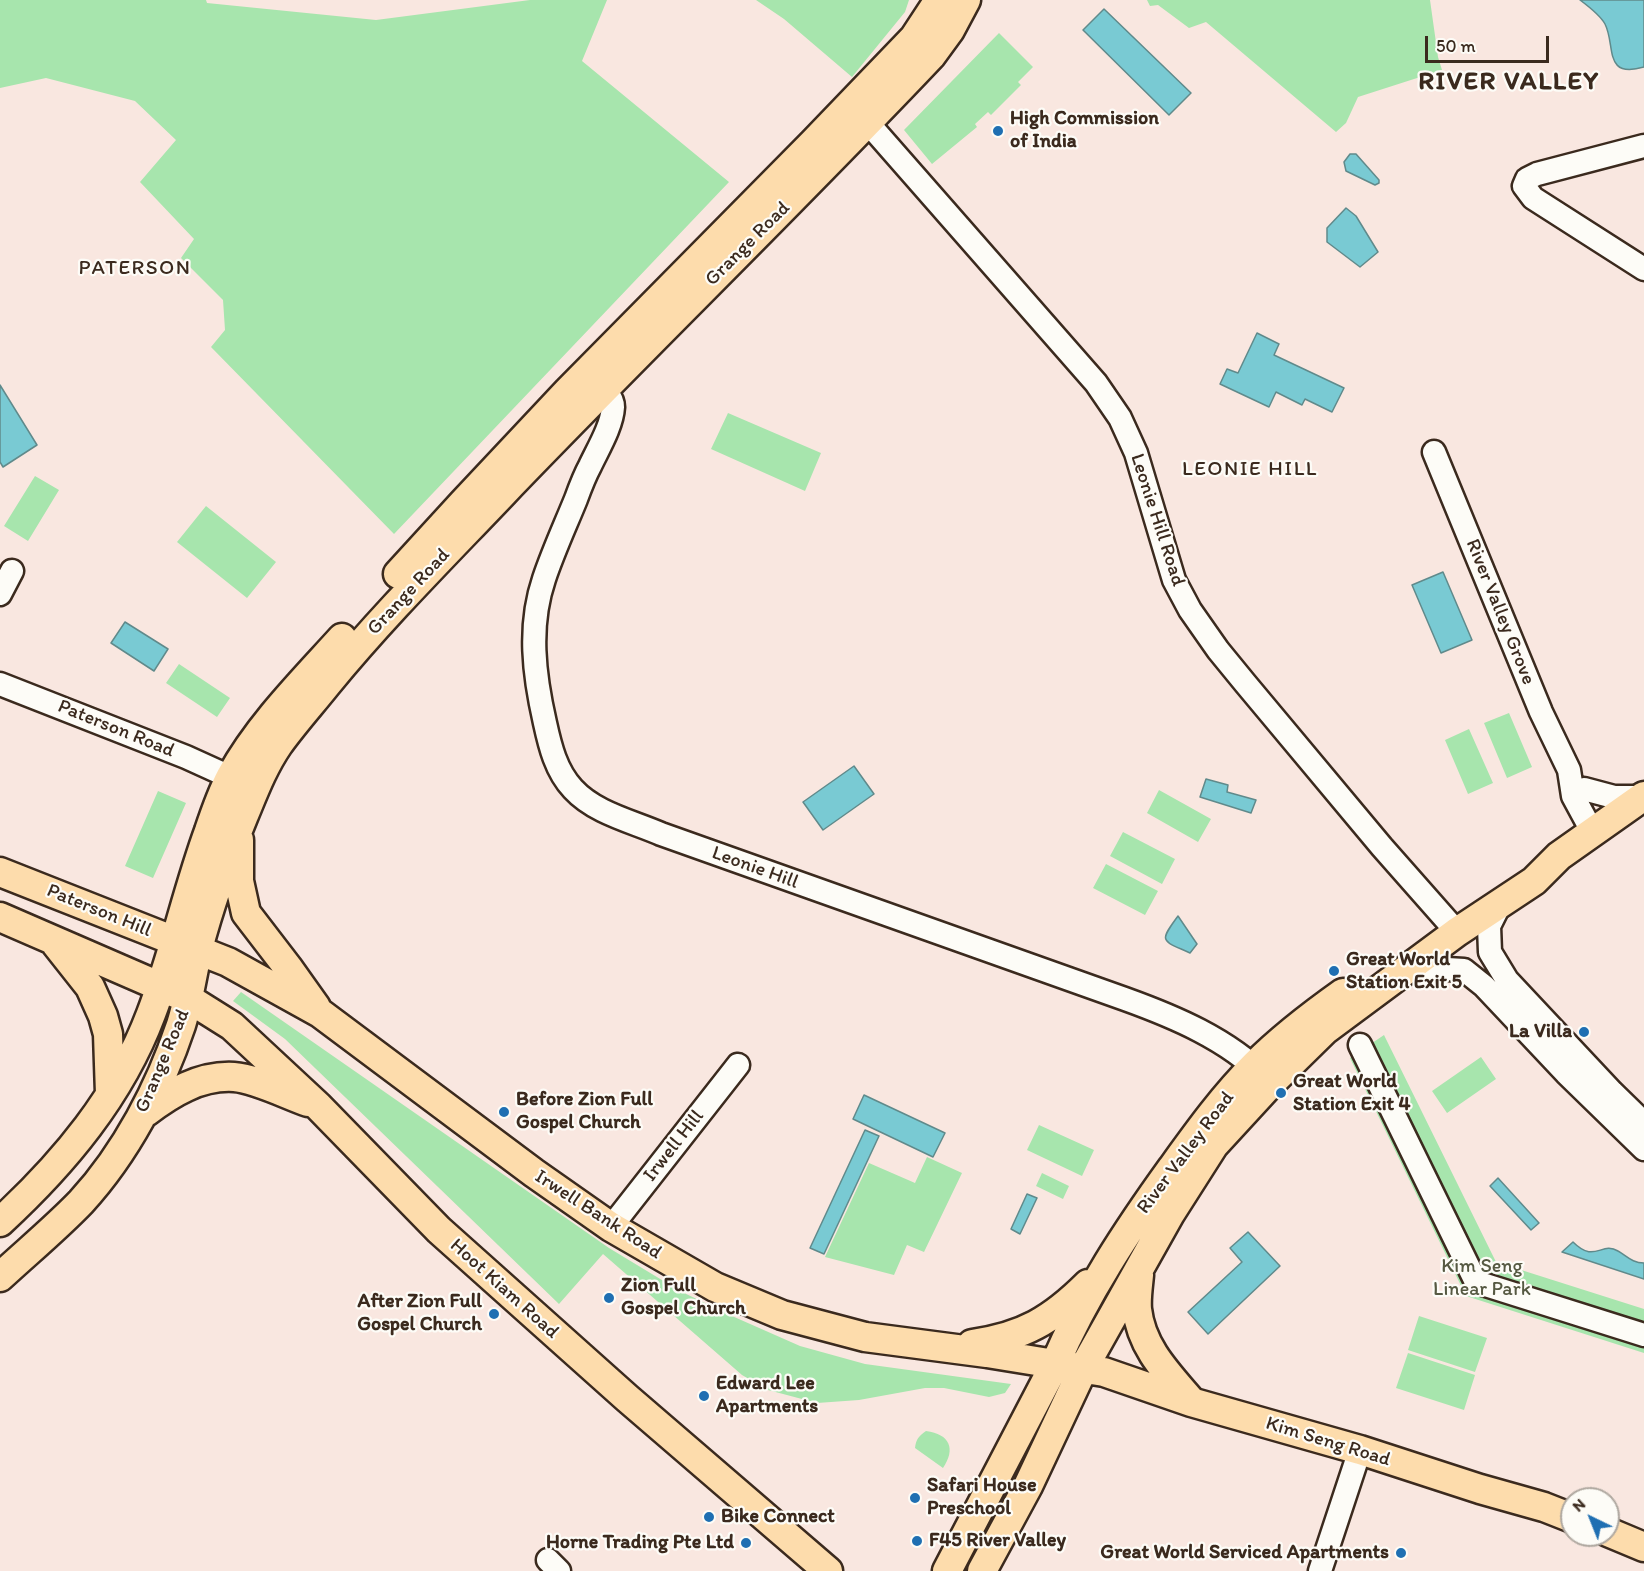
<!DOCTYPE html>
<style>
body{margin:0}
#map{position:relative;width:1644px;height:1571px;overflow:hidden;background:#f9e7e0;font-family:Itim,sans-serif}
canvas{display:block}
.north{position:absolute;left:1560px;top:1487px;width:60px;height:60px;box-sizing:border-box;background:#fdfcf7;border:2px solid #afa8a0;border-radius:50%;rotate:317deg;font-size:16px;font-weight:700;line-height:24px;text-align:center;color:#3b2a1e}
.north::after{content:'';display:block;margin:auto;width:21px;height:27px;background:#1f6fb2;clip-path:polygon(50% 0,100% 100%,50% 72%,0 100%)}
.scale{position:absolute;left:1425px;top:36px;width:124px;height:27px;box-sizing:border-box;border:3px solid #3b2a1e;border-top:0;padding-left:8px;font-size:18px;line-height:21px;white-space:nowrap;color:#3b2a1e;-webkit-text-stroke:4px #fdfcf7;paint-order:stroke}
</style>
<div id="map">
<canvas width="1644" height="1571"></canvas>
<div class="north">N</div>
<div class="scale">50 m</div>
</div>
<script>
const c = document.querySelector('canvas').getContext('2d');
c.lineJoin = 'round';
function fill(path, color) {
  c.fillStyle = color;
  c.fill(path, 'evenodd');
}
function stroke(path, color, width, dash) {
  c.strokeStyle = color;
  c.lineWidth = width;
  c.lineCap = dash ? 'butt' : 'round';
  c.setLineDash(dash || []);
  c.stroke(path);
}
function write(font, color, halo, rows, align = 'center') {
  c.font = font + ' Itim,sans-serif';
  c.lineWidth = 4.5;
  c.setLineDash([]);
  c.textBaseline = 'middle';
  c.strokeStyle = halo;
  c.fillStyle = color;
  for (const [text, x, y, turn = 0] of rows) {
    c.save();
    c.translate(x, y);
    c.rotate((+turn || 0) * Math.PI / 180);
    c.textAlign = isNaN(turn) ? turn : align;
    if (halo) c.strokeText(text, 0, 0);
    c.fillText(text, 0, 0);
    c.restore();
  }
}
const green = new Path2D(`
 M0 0H206L207 3 376 20 530 0H607L582 61 729 182 394 534 211 347 225 330 223 300 181 258 194 239 140 182 176 140 135 101 46 78 0 88Z
 M756 0H909L905 12 852 77 784 19Z
 M1147 0H1430L1438 57 1442 70 1358 97 1346 123 1336 132 1206 22 1189 28 1158 5 1150 6Z
 M999 33 1033 67 1018 82 1021 85 991 115 988 112 975 124 977 127 932 164 904 130Z
 M728 413 821 453 805 491 711 449Z
 M35 476 59 490 28 541 4 526Z
 M206 506 276 562 247 598 177 542Z
 M179 664 230 698 217 717 166 683Z
 M1509 713 1532 767 1507 778 1484 723Z
 M1469 729 1493 783 1468 794 1445 740Z
 M1159 790 1211 819 1198 842 1147 813Z
 M158 791 186 803 153 878 125 866Z
 M1123 832 1175 859 1162 884 1110 856Z
 M1106 864 1158 891 1145 915 1093 888Z
 M241 992 609 1248 680 1291 732 1316 800 1346 865 1364 1011 1384 1005 1393 989 1397 944 1388H925L859 1400 817 1403 768 1390 742 1375 603 1254 559 1304 285 1039 233 1001Z
 M1384 1035 1496 1262 1644 1309V1353L1466 1296 1350 1058Z
 M1481 1057 1496 1079 1447 1113 1432 1091Z
 M1039 1125 1094 1150 1082 1176 1027 1150Z
 M927 1157 962 1173 924 1252 907 1245 894 1275 825 1257 869 1163 915 1183Z
 M1042 1173 1069 1186 1063 1199 1036 1186Z
 M1419 1316 1487 1338 1475 1372 1408 1350Z
 M1408 1353 1475 1375 1464 1410 1396 1388Z
 M926 1431C950 1434 956 1449 943 1468L915 1448C916 1439 919 1436 926 1431Z`);
const water = new Path2D(`
 M1580 0H1644V67C1603 79 1616 46 1605 24 1600 15 1588 6 1580 0Z
 M1104 9 1191 93 1169 115 1083 30Z
 M1350 154H1356L1379 180V183L1375 185 1346 171 1344 162Z
 M1346 208 1356 216 1378 252 1360 267 1327 242V228Z
 M1257 333 1279 344 1274 355 1344 388 1332 412 1305 399 1302 405 1276 392 1269 407 1220 384 1227 369 1238 373Z
 M0 385 37 445 3 467 0 462Z
 M1443 572 1472 640 1441 653 1412 585Z
 M125 622 168 649 154 671 111 643Z
 M854 766 874 794 823 830 803 802Z
 M1206 779 1228 785 1227 792 1256 800 1251 813 1200 797Z
 M1178 916 1197 944 1190 953C1162 940 1158 943 1178 916Z
 M864 1095 945 1133 933 1157 853 1119Z
 M865 1130 879 1136 824 1254 810 1248Z
 M1498 1178 1539 1223 1531 1230 1490 1186Z
 M1027 1194 1037 1198 1020 1234 1011 1229Z
 M1248 1232 1280 1266 1208 1334 1188 1312 1242 1262 1230 1248Z
 M1573 1242C1595 1264 1601 1241 1618 1251 1627 1256 1632 1263 1644 1263V1279L1562 1252Z`);
const minor = new Path2D(`
 M868 123 1096 383 1120 418 1136 453 1174 580 1190 610 1218 650 1245 683 1382 847 1457 932
 M1644 146 1537 174 1527 179 1524 186 1533 198 1644 269
 M592 379C600 386 613 395 613 407 612 426 598 449 590 466 584 477 580 488 576 499 565 526 553 552 544 579 528 626 534 675 545 723 550 746 556 771 573 789 595 813 631 821 661 834L1125 999C1175 1017 1227 1039 1265 1077
 M1434 452 1541 712 1569 770 1573 796 1593 833
 M0 594 12 571
 M0 684 186 757 230 777
 M1584 789 1614 797H1643
 M1499 906 1489 926 1490 952 1507 980 1612 1092 1644 1123
 M1413 967 1464 970 1484 986 1566 1073 1644 1149
 M1360 1045 1476 1282 1644 1335
 M611 1227 738 1065
 M548 1560 559 1571
 M1320 1571 1360 1450`);
const major = new Path2D(`
 M398 574 463 503 568 391 813 143 914 38 939 0
 M239 840V881L246 913 289 969 316 1007
 M0 872 228 962 320 1013 534 1173 611 1227 715 1287 782 1315 865 1337 987 1353 1104 1372 1191 1402 1360 1450 1480 1489 1544 1507 1572 1518
 M0 917 189 999 232 1026 318 1106 439 1230 627 1398 828 1571
 M56 944 90 987 103 1016 108 1034 110 1094
 M146 1112C171 1093 200 1075 234 1077 254 1078 288 1095 308 1102
 M0 1222C64 1163 120 1096 151 1014 174 954 187 891 209 831 215 813 222 793 231 776 259 725 303 681 342 638
 M1139 1275C1138 1286 1136 1298 1137 1309 1141 1347 1167 1373 1191 1401
 M0 1277C27 1252 56 1228 81 1202 126 1153 160 1088 181 1025 189 1000 192 975 198 949 210 903 226 859 244 815 254 791 263 767 278 745 293 724 311 704 327 684 382 617 443 556 503 493 644 346 791 204 931 56L950 30 966 0
 M972 1344C1023 1337 1052 1320 1088 1284
 M1608 1532 1644 1547
 M947 1571 1055 1364C1085 1294 1128 1229 1172 1168 1198 1132 1223 1097 1255 1065 1282 1038 1312 1015 1343 993
 M982 1571 1028 1486 1083 1369 1170 1214 1214 1145 1271 1083 1325 1030 1457 932 1534 881 1559 856 1644 796`);
const markers = [
 [998,131,6,"#1f6fb2"],
 [1334,971,6,"#1f6fb2"],
 [1584,1032,6,"#1f6fb2"],
 [1281,1093,6,"#1f6fb2"],
 [504,1112,6,"#1f6fb2"],
 [609,1298,6,"#1f6fb2"],
 [494,1314,6,"#1f6fb2"],
 [704,1396,6,"#1f6fb2"],
 [915,1498,6,"#1f6fb2"],
 [709,1517,6,"#1f6fb2"],
 [917,1541,6,"#1f6fb2"],
 [746,1543,6,"#1f6fb2"],
 [1401,1553,6,"#1f6fb2"]
];
const poiNames = [
 ["High Commission",1010,119],
 ["of India",1010,142],
 ["Great World",1346,960],
 ["Station Exit 5",1346,983],
 ["La Villa",1572,1032,"right"],
 ["Great World",1293,1082],
 ["Station Exit 4",1293,1105],
 ["Before Zion Full",516,1100],
 ["Gospel Church",516,1123],
 ["Zion Full",621,1286],
 ["Gospel Church",621,1309],
 ["After Zion Full",482,1302,"right"],
 ["Gospel Church",482,1325,"right"],
 ["Edward Lee",716,1384],
 ["Apartments",716,1407],
 ["Safari House",927,1486],
 ["Preschool",927,1509],
 ["Bike Connect",721,1517],
 ["F45 River Valley",929,1541],
 ["Horne Trading Pte Ltd",734,1543,"right"],
 ["Great World Serviced Apartments",1389,1553,"right"]
];
const streetNames = [
 ["Grange Road",748,244,-45],
 ["Leonie Hill Road",1157,520,72],
 ["Grange Road",409,592,-47],
 ["River Valley Grove",1500,612,68],
 ["Paterson Road",116,729,22],
 ["Leonie Hill",755,868,20],
 ["Paterson Hill",99,911,22],
 ["Grange Road",163,1061,-67],
 ["Irwell Hill",674,1146,-52],
 ["River Valley Road",1186,1153,-53],
 ["Irwell Bank Road",598,1215,33],
 ["Hoot Kiam Road",504,1289,42],
 ["Kim Seng Road",1328,1442,17]
];
const parkNames = [
 ["Kim Seng",1482,1267],
 ["Linear Park",1482,1290]
];
const neighbourhoodNames = [
 ["PATERSON",135,269],
 ["LEONIE HILL",1250,470]
];
const districtNames = [
 ["RIVER VALLEY",1509,82]
];
fill(green, '#a7e5ad');
fill(water, '#79cad3');
stroke(water, '#608a8b', 1.5);
stroke(minor, '#3b2a1e', 27);
stroke(major, '#3b2a1e', 33);
stroke(minor, '#fdfcf7', 22);
stroke(major, '#fddcac', 28);
for (const [x, y, r, color] of markers) {
  const dot = new Path2D();
  dot.arc(x, y, r, 0, 2 * Math.PI);
  c.fillStyle = color;
  c.fill(dot);
  stroke(dot, '#fdfcf7', 2);
}
write('bold 20px', '#3b2a1e', '#fdfcf7', poiNames, 'left');
write('20px', '#3b2a1e', '#fdfcf7', streetNames);
write('20px', '#565942', '#fdfcf7', parkNames);
c.letterSpacing = '1.5px';
write('21px', '#3b2a1e', '#fdfcf7', neighbourhoodNames);
c.letterSpacing = '0px';
c.letterSpacing = '1.5px';
write('bold 26px', '#3b2a1e', '#fdfcf7', districtNames);
c.letterSpacing = '0px';
</script>
